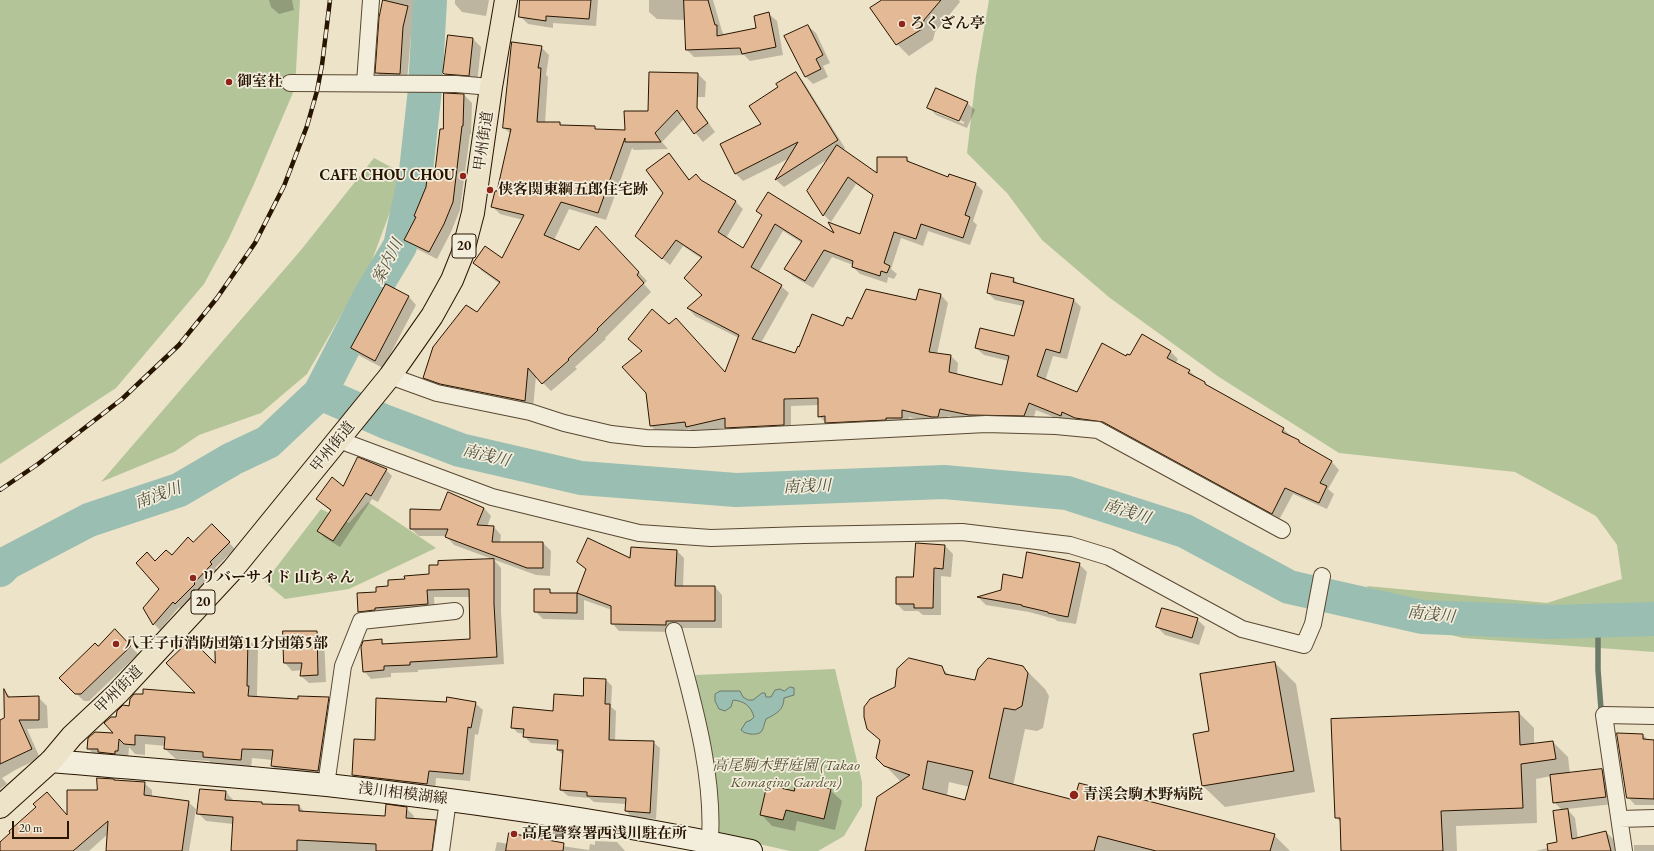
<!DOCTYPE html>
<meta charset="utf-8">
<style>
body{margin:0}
#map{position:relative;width:1654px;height:851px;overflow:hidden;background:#ede3c8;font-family:"EB Garamond",serif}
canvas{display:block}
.scale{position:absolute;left:12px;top:821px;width:57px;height:18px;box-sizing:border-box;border:2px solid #281500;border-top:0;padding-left:5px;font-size:12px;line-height:14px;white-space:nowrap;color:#281500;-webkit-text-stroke:3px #f3eddb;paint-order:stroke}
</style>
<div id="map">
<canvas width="1654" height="851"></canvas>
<div class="scale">20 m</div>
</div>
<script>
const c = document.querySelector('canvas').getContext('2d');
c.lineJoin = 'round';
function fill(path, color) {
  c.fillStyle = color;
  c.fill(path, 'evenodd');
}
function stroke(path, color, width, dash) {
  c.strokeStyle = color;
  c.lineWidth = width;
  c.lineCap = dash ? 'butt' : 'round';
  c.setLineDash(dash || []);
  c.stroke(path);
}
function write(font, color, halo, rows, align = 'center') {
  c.font = font + ' "EB Garamond","Noto Serif JP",serif';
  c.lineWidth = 3.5;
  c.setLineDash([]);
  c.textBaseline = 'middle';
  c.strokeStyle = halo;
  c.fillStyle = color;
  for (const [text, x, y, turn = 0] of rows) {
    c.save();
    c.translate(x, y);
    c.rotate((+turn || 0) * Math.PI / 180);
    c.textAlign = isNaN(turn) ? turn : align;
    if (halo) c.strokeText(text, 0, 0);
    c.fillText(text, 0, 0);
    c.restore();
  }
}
const green = new Path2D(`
 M0 0H300L295 88 254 184 229 238 204 284 116 388 0 464Z
 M989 0H1654V652L1463 638 1381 617 1367 586 1547 603 1622 579 1617 545 1596 516 1515 472 1339 453 1219 377 1110 298 1042 240 1007 193 967 153 976 76Z
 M374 158 404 174 371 263 307 374 261 413 199 435 174 452 101 482 301 250Z
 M368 502 436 548 349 589 285 599 265 582 321 509 349 523Z
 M835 669 862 782V806L844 836 818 851H790L715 834 712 763 695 675Z`);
const water = new Path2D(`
 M790 687 794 688V695L784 698C784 710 776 714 766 719 762 730 764 735 750 734 746 733 744 733 741 730L746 722 751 720 754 717C751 706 744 701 733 700L731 707 725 711 719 709 715 701V694L720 691H740L743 697 748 700H753L762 693H765L766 697H771L775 690 780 689 784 691Z`);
const shadow = new Path2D(`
 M269 0H292L294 10 279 14 271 7Z
 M384 0H418L411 35 407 81 384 80 376 72 380 18Z
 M455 0H489L486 16 462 12 455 4Z
 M521 0H598L596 26 553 23V28L528 24 520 16Z
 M649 0H713L722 31 724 35 757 28 769 14 777 21 783 55 750 61 744 55 694 57 687 50 685 20 657 19 649 12Z
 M883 0H959L960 2 935 32 933 40 909 56 897 44Z
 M808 26 816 33 830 63 823 66 828 77 813 84 806 77 786 37Z
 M473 39 481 47 477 83 453 82 445 74Z
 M541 47 549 55 546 75 548 77 545 123H559L562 126 594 127 597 130 626 131 698 74 706 82 705 97H690L715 132 703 142 684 119 662 142 668 149 634 150 632 148 606 220 569 209 554 240 580 252 604 235 647 281 644 284 651 292 605 338 606 339 575 367 577 369 551 391 536 376 533 409 433 386 424 378 477 314 500 284 482 271 474 263 502 260 523 220 500 214 492 206 498 193 511 134 504 128Z
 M796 73 803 81 845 148 843 150 878 175 906 158 913 165 949 178 976 184 983 191 973 221 977 225 970 245 928 231 923 246 901 238 891 269 897 274 894 279 888 277 887 283 860 274 853 267V265L832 257 813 288 793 276 786 268 802 243 783 231 758 273 781 286 789 293 761 343 796 354 844 327 852 321 917 301 919 290 941 295 948 303 937 354 951 356 958 363 957 375 1002 386 1009 361 984 355 976 348 1015 338 1023 306 995 300 988 293 1013 279 1020 285 1073 299 1081 307 1067 359 1053 356 1045 381 1077 394 1126 358 1130 357 1142 335 1171 352 1178 359 1175 364 1189 371 1209 387 1283 429 1304 446 1332 462 1339 470 1328 489 1334 494 1327 509 1293 494 1279 520 1070 419 1068 423 1036 410 1032 423 977 422 948 416 946 424H940L909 417V425L833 430 819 416V405L791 406V432L734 435 726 427 695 434 690 429 658 433 651 426 643 351 629 339 726 373 739 338 695 316 688 308 703 295 702 259 683 246 670 265 644 243 664 193 669 154 690 180 704 183 736 202 743 209 726 238 743 249 763 216 757 211 838 236 861 235 874 196 856 184 831 222 824 215 809 191 830 158 784 187 776 180 790 158 743 181 735 173 762 125 779 88Z
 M464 95 472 103 471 134H470L460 210 451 232 437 259 413 247 406 240 436 172 443 130Z
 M967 103 975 110 967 128 936 115 929 107ZM936 110 964 122V124L936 113Z
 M386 286 409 297 416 305 383 368 360 356 352 348Z
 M386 470 392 476 378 502 372 499 340 547 325 538 318 531 331 511 317 499Z
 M484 508 491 516 487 527H494L501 535 500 543H543L551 551 550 576 536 575 454 545 446 536H419L411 529 440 511Z
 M212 525 235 549 215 568 218 571 181 609 179 607 160 630 154 624 144 608 161 589 155 562 172 556 193 543Z
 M945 546 953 554 951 577 941 576V615H923L918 611H904L897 604 914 578Z
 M677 551 684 558 683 587H715L722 595V628H673V632L619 631 612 623V610L584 600V620L543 619 535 611 549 590 553 594H578L587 570 578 562 631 559Z
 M494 560 501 568V612L504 664 418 670V672L391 673V677L371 679 364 671 381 640 385 645 471 640 470 597H434L435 612 367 619 359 611 389 587 406 580Z
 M1079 564 1087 572 1076 624 1057 621 1055 619 1029 612 986 605 979 598 1002 590 1023 579Z
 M1197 619 1205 627 1199 645 1165 635 1157 627Z
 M115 631 138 654 89 701H84L60 678 98 647Z
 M317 632 324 639 326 682 309 683 301 676 302 670 292 671 285 663Z
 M248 639 258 649 257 695 259 697 299 700 329 698 339 708 328 781 283 776 272 766 273 760 252 758 251 769 214 767 209 761 176 759 165 749 166 746 145 744V755L135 754 129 747 128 760 98 759 88 748 115 734 117 718 130 707 198 694 215 665Z
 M1275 663 1296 684 1315 792 1225 807 1203 786 1211 732Z
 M941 667 950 676 976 682 1023 667 1045 689 1049 696 1043 728 1037 731 1025 729 1013 786 1075 801 1274 835 1290 851H866L901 782 878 758 881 741 868 728ZM949 782 970 787 966 801 947 796Z
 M606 680 612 686 611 707 616 711 615 741 653 742 660 748 656 819 632 817 626 811V804L594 802 589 798 568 796 561 790 563 755 558 750 559 745 531 743 524 736 525 734 518 733 512 727 554 712 584 697Z
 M5 691 11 698 38 697 47 706 48 728 27 729 40 758 17 769 2 778 7 784 0 789V721L5 719Z
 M446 703H475L483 710 478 735 475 734 470 781 436 778 435 791 360 782 353 775 376 741Z
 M1519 713 1534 728V744L1553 742 1568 757 1570 774 1602 770 1610 778 1614 804 1567 809 1575 818 1578 839 1606 832 1614 840 1615 847 1619 851H1536L1559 845 1563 811 1554 802 1551 776 1536 779 1537 823 1456 826 1457 851H1342L1341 823 1336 817Z
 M1643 735 1648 740 1654 741V805H1635L1628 797Z
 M115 781 144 783 152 790V797L188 802 196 809 189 851H108V834L89 851H0V843L68 816 98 791Z
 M830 790 842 801 835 830 797 821 795 831 772 826 761 814 795 792Z
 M226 792 233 800V802L262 803 264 805 299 806 305 812 386 817 406 808 414 816 413 819 435 821 443 828 440 851H232L233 824 206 821 198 813Z
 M595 841 617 842 625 851H495L497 842 508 844H548L589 850 590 844 595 845Z
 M1634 845H1654V851H1634Z`);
const stream = new Path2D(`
 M1598 621V670L1601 709`);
const river = new Path2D(`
 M320 393 386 422 460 450 581 478 736 490 944 482 1067 493 1185 531 1289 587 1422 617 1550 622 1654 619
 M0 570 7 563 89 520 179 490 232 459 268 442 320 393 369 298 400 246 416 171 425 89 430 0`);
const building = new Path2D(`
 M383 0 408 6 403 27 400 74 375 73 379 18Z
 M520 0H591L589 19 546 16V21L519 17Z
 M684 0H708L715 25H717V36L756 28 754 16 769 12 776 47 742 54 740 48 686 50Z
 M882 0H941L924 20 922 29 896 45 870 8Z
 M808 25 823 55 816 59 821 69 805 77 784 36Z
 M448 35 473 38 469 76 444 74 443 73Z
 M512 42 542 46 538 68H541L537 122H560V125L595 126V129L625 130 624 111H648L649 72 698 73 697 108 708 123 694 134 677 110 655 133 661 142H625V138L598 213 561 202 544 235 579 250 596 226 639 272 637 275 644 283 597 329 598 330 568 359 569 360 542 384 528 368 525 401 440 384 423 378 433 347 466 305 477 312 500 282 473 263 485 246 502 258 524 215 491 207 495 191H497L511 129 503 128Z
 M796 72 838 140 775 180 798 142 735 174 720 144 761 124 749 106 778 87 776 84Z
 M936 88 968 102 959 121 927 108Z
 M444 93 464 94 463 126H462L453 202 444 224 429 252 404 240 416 217 414 216 426 187 428 170 435 171 440 129H443Z
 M837 145 877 173V157H907V161L948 177 949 174 976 183 965 215 970 217 963 238 921 224 916 239 894 232 884 263 890 266 887 273 881 271 880 276 852 267 853 261 824 250 805 281 784 269 802 241 775 224 751 267 782 285 752 339 795 353 798 346 799 347 812 314 843 326 847 317 852 319 866 289 916 300 919 289 941 294 929 352 951 355 949 372 1002 385 1009 356 975 348 980 328 1014 336 1024 301 987 293 991 273 1014 278 1013 282 1074 299 1060 353 1046 349 1037 376 1077 392 1102 343 1126 356 1127 354 1130 355 1142 334 1171 351 1167 358 1190 370 1188 373 1205 382V384L1284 428 1282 432 1299 440V442L1332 461 1320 483 1327 486 1319 503 1285 488 1272 514 1103 422 1075 418 1062 412 1061 416 1029 403 1024 416 969 415 940 409 938 417H932L902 410V418H886V420L825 423V416L818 417V398L784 399V425L725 428V418L686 427 685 422 650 426 646 393 622 367 642 351 628 339 652 309 669 324 676 318 725 372 739 335 687 308 702 295 684 278 702 257 676 240 662 259 635 236 663 193 646 170 669 153 689 180 696 174 701 180 736 201 718 232 743 248 762 215 756 211 768 192 834 233 828 222 860 234 873 195 848 177 823 216 807 191Z
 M386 284 409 296 375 361 351 348Z
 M358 457 387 469 371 496 366 493 333 541 317 531 331 510 316 499 332 477 343 486Z
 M448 492 484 508 477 525 494 526 492 542H543V568H527L445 537 448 529H410V509L440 510Z
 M212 524 230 542 210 562 212 564 194 583 195 584 175 604 173 602 153 625 143 608 159 589 136 563 147 552 155 561 166 550 172 555 188 537 193 542Z
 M588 538 630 558 631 547 677 550 675 586H715V621H666V625L611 624V606L577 593V613L534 612V589H550V593H577L586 569 577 562Z
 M916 543 945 545 943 569 934 568 933 608H914V604H896V577H913Z
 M1027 552 1080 563 1068 617 1048 613V612L1022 606V605L977 597 1001 590 1003 574 1022 578Z
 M494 559V604L497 657 410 662V665L384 666V670L363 672 361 647 363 641 382 639V644L470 639 469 589 427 590 428 604 375 608V610L358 612 357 593 376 592V587L388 586V580L405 579 404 576 429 574V565H438V561Z
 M1162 608 1198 618 1192 638 1156 627Z
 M115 629 131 646 81 694H75L59 678 95 643 98 646Z
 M283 631H317L318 675 300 676 302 663H284Z
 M215 637 248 638 247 686H249L248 696 298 699V696L329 697 318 771 271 766 273 750 242 749 241 760 203 757V752L164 749 165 737 135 735V745L124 744 119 739 118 751H115V754L98 752V749H87L88 738 95 732 113 733 104 723 111 717H116L117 711 123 705 129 706 130 699 134 694H143V689L195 693 166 663 191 639 215 663Z
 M909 658 942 666 945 674 975 680 978 669 988 658 1023 666 1028 673 1022 706 1015 710 1004 708 989 778 1074 800 1079 783 1275 834 1270 851H1156L1098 836 1094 851H865L877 797 910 775 884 766 876 758 880 740 867 729 864 717V707L870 699 895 687 897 669ZM928 761 973 771 965 800 923 789Z
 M1275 662 1294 771 1202 786 1193 734 1209 731 1200 674Z
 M584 678 606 679 605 704H610L609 740 654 741 650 813 625 811 626 798 587 796V792L560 790 563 750H557L558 740 523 737 524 729 511 728 513 707 553 711 554 694 583 696Z
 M4 689 8 697 39 696V720H19L32 749 0 764V720L4 718Z
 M447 697 476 702 471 728 468 727 463 774 429 771 427 784 352 775 354 739 375 740 376 698 446 702Z
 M1519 712 1520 745 1553 741 1556 759 1521 764 1523 808 1441 811 1443 851H1341L1340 818H1335L1331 719Z
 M1617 733 1643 734V739L1654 740V799L1627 798Z
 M1602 769 1606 797 1553 803 1550 775Z
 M97 778 114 779V780L145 782 144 795 189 801 182 851H106L108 821 73 851H0V842L10 833 9 831 36 807 33 804 47 792 67 815V790H97Z
 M796 781 831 789 824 819 786 810 783 820 760 815 767 785 794 791Z
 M200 789 226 791 225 800 262 802V804L299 805V811L385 816 386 804 407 807 406 818 436 820 432 851H376V844L297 840V851H231L233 817 197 814Z
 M1568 809 1572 839 1606 831 1611 851H1548L1547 844 1557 842 1553 811Z
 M509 833 564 843 563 851H506Z`);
const minor = new Path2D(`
 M290 83 456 84 491 87
 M365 83 371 0
 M390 376 437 393 530 412 564 423 611 434 646 438 694 439 986 424 1056 426 1098 430 1282 530
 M339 440 492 497 639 533 711 538 804 535 962 532 1070 545 1109 557 1242 629 1304 645 1313 624 1322 576
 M674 631C692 698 717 781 709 851
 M326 785 343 666 361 621 455 611
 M1620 819 1654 818
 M441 851 448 800
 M1624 851 1604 715 1654 716`);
const secondary = new Path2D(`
 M51 761C143 769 235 776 327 785 469 801 611 821 751 851`);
const trunk = new Path2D(`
 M0 807 51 761 72 736 118 693 233 569 390 376 432 316 452 280 462 255 473 213 491 87 506 0`);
const rail = new Path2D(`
 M0 490 38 464 122 399 179 345 217 298 255 243 284 186 307 126 317 91 322 65 330 0`);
const markers = [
 [902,24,4,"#8f2418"],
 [229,82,4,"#8f2418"],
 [463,176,4,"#8f2418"],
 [490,190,4,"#8f2418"],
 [193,578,4,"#8f2418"],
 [116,644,4,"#8f2418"],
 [1074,795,5,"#8f2418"],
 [514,834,4,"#8f2418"]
];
const shields = [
 [464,246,24],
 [203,602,24]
];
const shieldNames = [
 ["20",464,246],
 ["20",203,602]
];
const poiNames = [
 ["ろくざん亭",910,24],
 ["御室社",237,82],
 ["CAFE CHOU CHOU",455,176,"right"],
 ["侠客関東綱五郎住宅跡",498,190],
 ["リバーサイド 山ちゃん",201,578],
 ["八王子市消防団第11分団第5部",124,644],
 ["青渓会駒木野病院",1083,795],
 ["高尾警察署西浅川駐在所",522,834]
];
const streetNames = [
 ["甲州街道",484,141,-82],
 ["甲州街道",333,447,-51],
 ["甲州街道",119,690,-45],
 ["浅川相模湖線",403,794,7]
];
const parkNames = [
 ["高尾駒木野庭園 (Takao",786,766],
 ["Komagino Garden)",786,783]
];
const waterNames = [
 ["案内川",388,262,-63],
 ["南浅川",486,456,14],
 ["南浅川",807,487,-2],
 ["南浅川",158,496,-20],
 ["南浅川",1127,512,18],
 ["南浅川",1431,615,6]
];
fill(green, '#b4c499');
fill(water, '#9abeb1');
stroke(water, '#6c7a6a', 1);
fill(shadow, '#0003');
stroke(stream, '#6c7a6a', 5.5);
stroke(river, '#9abeb1', 34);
fill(building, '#e4b995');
stroke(building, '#281500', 1);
stroke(minor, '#594832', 18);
stroke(secondary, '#281500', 24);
stroke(trunk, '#281500', 24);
stroke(minor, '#f3eddb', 16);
stroke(secondary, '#f3eddb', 22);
stroke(trunk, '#ede3c8', 22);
stroke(rail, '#281500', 4.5);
stroke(rail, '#f3eddb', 3, [9]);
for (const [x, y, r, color] of markers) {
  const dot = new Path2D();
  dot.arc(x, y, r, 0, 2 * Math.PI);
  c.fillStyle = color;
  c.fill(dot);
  stroke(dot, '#f3eddb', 1.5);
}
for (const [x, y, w] of shields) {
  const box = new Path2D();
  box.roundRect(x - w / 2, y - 12, w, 24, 3);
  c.fillStyle = '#f3eddb';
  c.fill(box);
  stroke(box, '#281500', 1);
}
write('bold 14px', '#281500', null, shieldNames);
write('bold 15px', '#281500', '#f3eddb', poiNames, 'left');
write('15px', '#281500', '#f3eddb', streetNames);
write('italic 15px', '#595236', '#f3eddb', parkNames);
write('italic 16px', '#50503e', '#f3eddb', waterNames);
</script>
